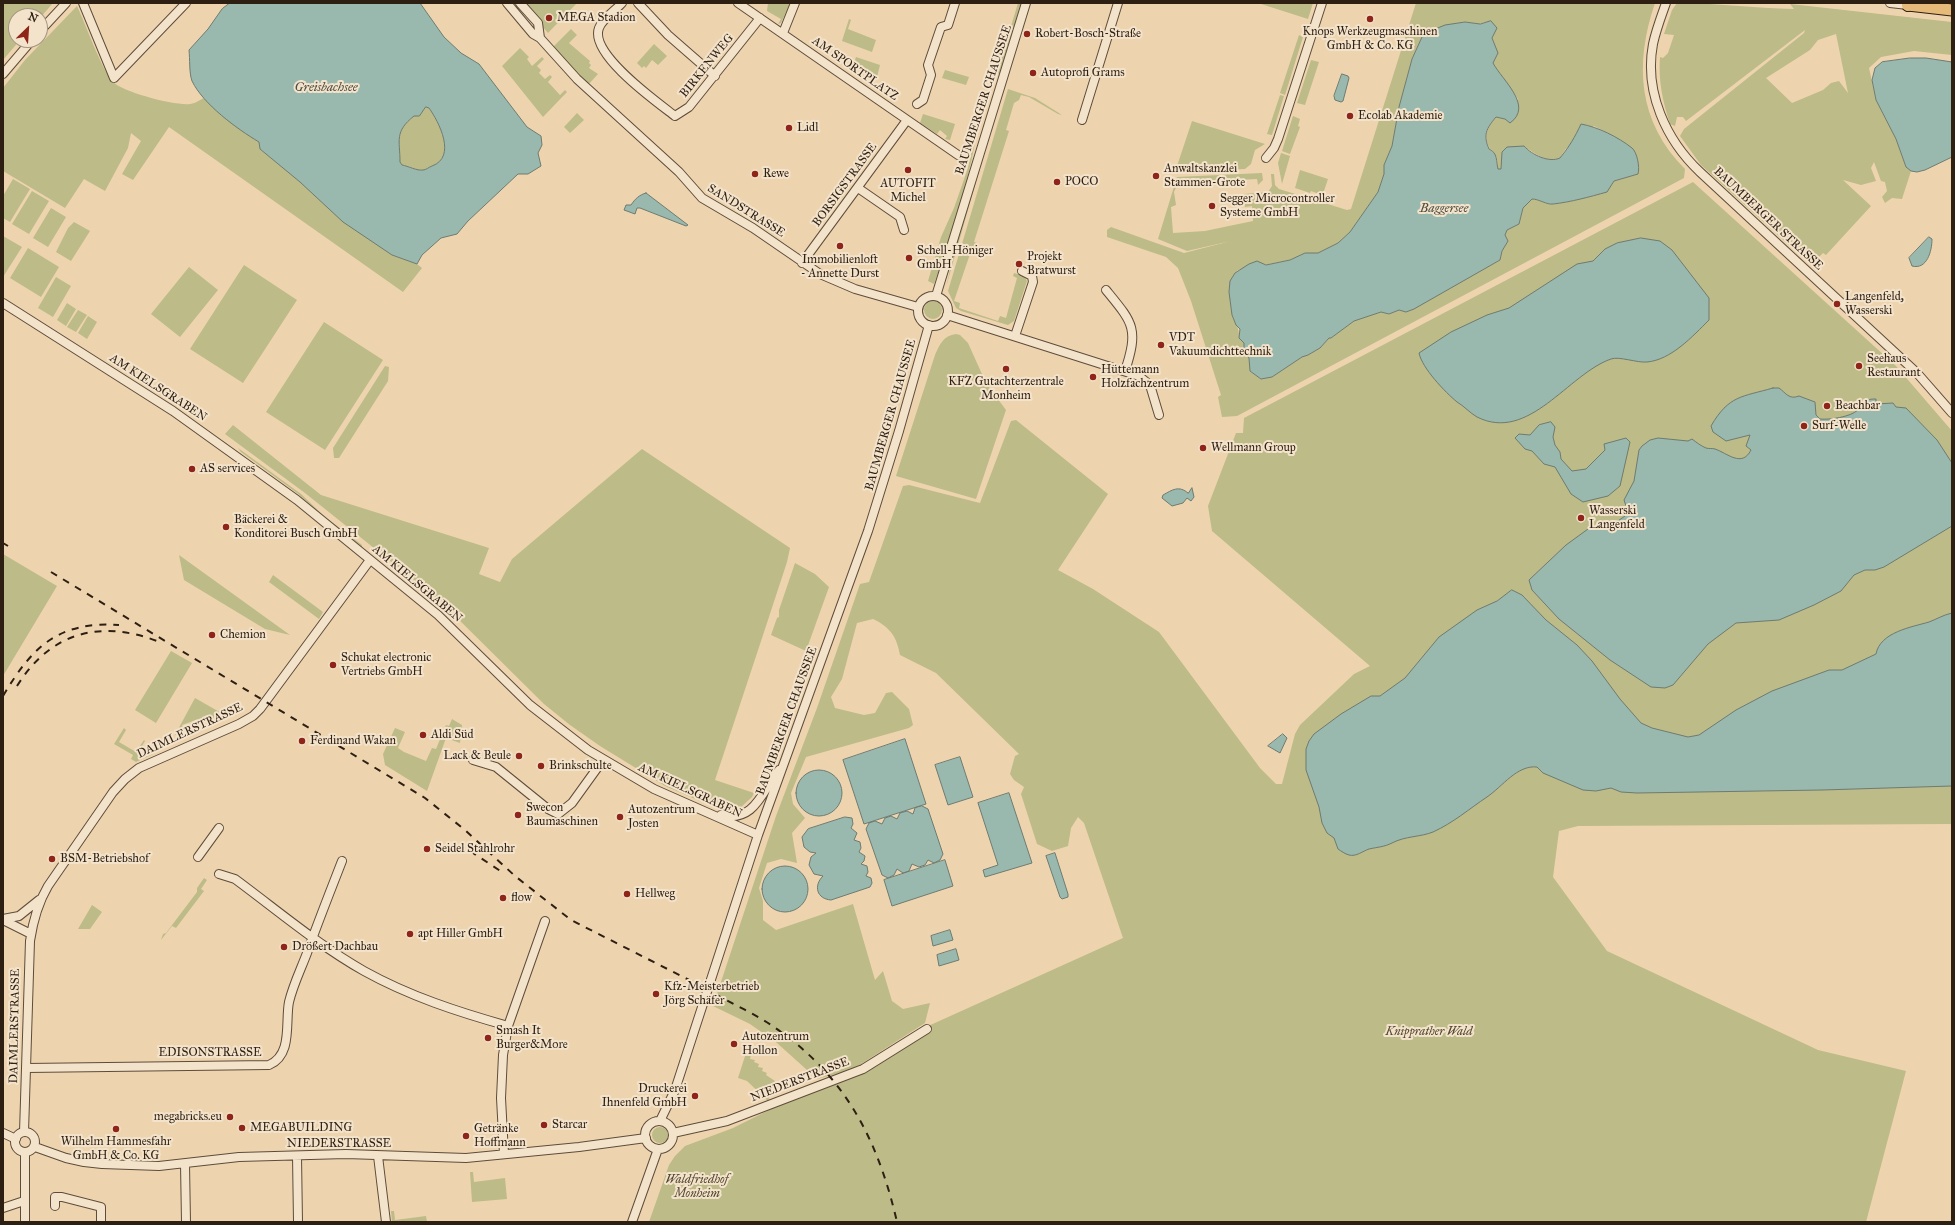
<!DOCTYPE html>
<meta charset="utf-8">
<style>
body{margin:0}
#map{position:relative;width:1955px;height:1225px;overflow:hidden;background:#edd4af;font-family:"IM FELL Great Primer",serif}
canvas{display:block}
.frame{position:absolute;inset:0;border:4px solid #2e1f13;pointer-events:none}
.north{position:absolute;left:8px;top:8px;width:40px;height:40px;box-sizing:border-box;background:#f3e3cb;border:1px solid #a49581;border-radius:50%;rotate:25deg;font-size:11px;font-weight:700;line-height:16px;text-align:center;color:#2e1f13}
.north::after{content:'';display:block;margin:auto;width:14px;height:18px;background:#8f2418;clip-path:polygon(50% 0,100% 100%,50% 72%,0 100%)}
</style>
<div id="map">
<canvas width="1955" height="1225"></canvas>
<div class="frame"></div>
<div class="north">N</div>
</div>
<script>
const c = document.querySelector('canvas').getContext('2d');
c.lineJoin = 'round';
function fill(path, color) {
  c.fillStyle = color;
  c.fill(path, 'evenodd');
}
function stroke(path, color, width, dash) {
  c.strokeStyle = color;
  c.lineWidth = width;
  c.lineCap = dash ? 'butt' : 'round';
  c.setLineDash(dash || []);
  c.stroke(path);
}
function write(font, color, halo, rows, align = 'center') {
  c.font = font + ' "IM FELL Great Primer",serif';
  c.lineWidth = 4;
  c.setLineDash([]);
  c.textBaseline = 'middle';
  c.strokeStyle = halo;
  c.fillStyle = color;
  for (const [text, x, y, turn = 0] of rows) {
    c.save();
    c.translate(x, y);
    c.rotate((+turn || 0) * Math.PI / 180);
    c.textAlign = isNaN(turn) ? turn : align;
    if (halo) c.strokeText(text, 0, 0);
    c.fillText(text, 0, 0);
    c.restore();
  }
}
const green = new Path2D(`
 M3 3H53L40 18V16H16V40H20L3 60Z
 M522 3H577L548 33Z
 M768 3 790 4 781 23 778 24 781 19 767 11Z
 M1018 3H1021L1000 74 997 73Z
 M1258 3H1313L1308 19Z
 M1416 3H1655C1634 64 1638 122 1685 169L1684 178 1237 416 1222 417 1218 397 1221 395 1191 301 1178 268 1166 257 1107 237V230L1111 227 1184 253 1231 241 1187 251 1158 239 1177 177 1262 173 1263 180 1258 185 1257 179 1178 183 1174 192 1176 205 1171 207 1173 233 1205 231 1253 221 1252 206 1245 207 1244 194 1268 192 1272 186 1271 174H1274L1275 185 1279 189 1347 210 1351 209ZM1465 22 1480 24 1486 22 1495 31 1492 38 1497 54 1492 63 1518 99 1505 119 1496 117C1487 129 1483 135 1490 149L1492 150 1497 158 1498 169 1501 170 1502 161 1528 149C1536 154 1550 165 1560 158 1563 155 1563 151 1567 148 1575 140 1585 133 1594 126 1614 137 1643 147 1638 174L1614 181 1606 192C1589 197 1571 202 1553 204 1547 205 1539 199 1532 199L1523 208 1519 224 1507 230 1505 235 1508 241 1502 251 1500 260 1406 312 1399 310 1389 314 1381 312 1354 321 1331 338H1329L1320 348 1308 355 1302 357 1272 377 1261 379 1250 371 1249 358 1244 352V343L1239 338C1240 325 1233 323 1232 314 1231 299 1225 283 1238 270L1290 260 1305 253H1318L1338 243 1350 232 1378 192 1384 174V165L1392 146 1399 107 1412 59 1422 37Z
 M1677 3C1716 3 1754 8 1794 9L1790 4 1952 22V55L1914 51 1881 57 1869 68 1876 100 1896 139 1906 167 1911 171 1902 199 1892 198 1885 203 1882 197 1887 191 1885 182 1881 181 1874 162 1871 168 1876 181 1861 185 1843 180 1871 206 1826 255 1823 253 1815 261 1808 256 1803 258 1701 165 1680 136 1684 129 1804 33 1805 30 1686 121 1683 117H1677L1675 126 1670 124C1663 102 1658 81 1660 57L1663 58 1668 53 1674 35 1664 34 1672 10ZM1836 34 1848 93 1839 81 1831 83 1823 90 1792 103 1766 78 1810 50 1818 40Z
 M77 6C86 25 101 68 113 82 123 92 175 106 190 104 194 104 200 100 204 98L222 115 259 142 260 149 392 255 417 264 422 268 403 292 169 127 133 180 122 174 141 141 131 133 128 148 105 191 84 179 65 208 3 171V88L25 60Z
 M849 19 851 20 848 29 876 40 872 52 842 41Z
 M571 29 577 35 569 43 590 61 589 63 591 65 589 68 598 74 588 85 552 48Z
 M1299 35 1303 37 1285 95 1280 93Z
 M654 44 667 56 658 65 652 60 646 68 644 66 642 68 637 63Z
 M520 48 529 57 527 59 532 66 542 57 544 59 537 66 541 70 539 73 545 79 550 75 552 77 548 82 560 95 565 90 567 92 543 117 502 66Z
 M856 57 880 65 877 77 863 72 864 70 853 66Z
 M1311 60 1319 62 1305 105 1297 103Z
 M945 70 969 77 966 85 942 78Z
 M1008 89 1035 98 1062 115 1058 114 1029 97 1021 95 1019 100 1014 103 1006 130 1009 131 974 242 977 243 974 252 971 251 954 301 960 303 959 308 998 321 1000 316 1006 318 1017 278 1013 276 1014 273 1024 276 1027 281 1014 321 1008 325 961 311 956 308 948 291Z
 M1280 95 1284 96 1272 135 1267 134Z
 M426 107 429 108C439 122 457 157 432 166 429 167 426 170 424 170 417 171 408 166 402 165L400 162C400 139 394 132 414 116H419Z
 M577 113 584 120 570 133 564 127Z
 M923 114 955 124 950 140 945 139 947 136 940 130 937 134 920 123Z
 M1293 116 1300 119 1298 126 1300 127 1290 154 1282 151Z
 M1192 121 1195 122 1265 144 1255 150 1251 164 1245 169 1175 172Z
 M973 143H975C966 191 951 239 934 284L928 281 941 237 954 208 968 168Z
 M1281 153 1290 156 1282 184 1278 163Z
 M979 167 980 168 946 287 954 253Z
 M1300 170 1328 179 1322 197V195L1311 191 1310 193 1295 188Z
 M13 179 30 189 10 222 3 218V196Z
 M1693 182 1896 366 1952 431V824L1578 826 1559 831 1553 877 1607 951 1818 1050 1906 1071 1866 1222H649L669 1165 675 1156 685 1146 733 1128 787 1101 861 1068 926 1027 1123 938 1084 823 1078 817 1071 828 1068 846 1052 851 1037 844 1021 794 1024 787 1014 780 1010 774 1015 756 1019 754 936 673 900 655C897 637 890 627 873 619L857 623 842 679 831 697 835 708 864 715 875 713 886 693 892 692 909 709 913 725 909 728 806 757 791 793 793 804 805 818 792 833 797 863 781 859 767 863 759 888 763 901V920L776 930 853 904 875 980 883 971 892 1001 903 1009 930 1003 925 1023 861 1064 844 1072 817 1079 777 1043 750 1024 713 1006 776 816 817 708 860 584 869 582 903 486 909 485 980 503 1011 421 1016 420 1108 494 1058 570 1093 589 1159 632 1260 768 1276 784H1282L1295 734 1300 725 1354 674 1370 666 1212 531 1208 506 1236 433H1243L1244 418Z
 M32 191 49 201 29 234 12 224Z
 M51 208 66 217 48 247 33 238Z
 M74 222 90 231 71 261 56 252 68 228Z
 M3 236 22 247 3 277Z
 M28 248 59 267 41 297 10 278Z
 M244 265 297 300 243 383 190 349Z
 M189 267 218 290 180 337 151 314Z
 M56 277 71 286 53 317 38 308Z
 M924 310a9 9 0 1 1 18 0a9 9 0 1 1-18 0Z
 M67 303 76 309 66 326 57 320Z
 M78 310 87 315 76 332 67 327Z
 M88 316 97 322 87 339 78 333Z
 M324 322 383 360 325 450 266 412Z
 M956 334 960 335 968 343 986 383 1006 410 976 499 896 476 935 355C940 344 943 336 956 334Z
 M385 366 389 367 388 381 339 458H334L333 448Z
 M233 425 321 495 489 548 479 574 500 582 512 559 642 449 790 548 787 562 766 626 715 780 754 793 752 797 740 808 730 810 709 805 665 786 600 746 570 725 544 704 439 600 305 493 225 434Z
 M238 448 301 494 324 516 362 545V547L324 517 297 493 241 452Z
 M3 554 57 586 3 676Z
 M179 555 290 635 265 629 184 580Z
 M795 563 815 574 829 587 806 651 771 635 777 618 779 617V610Z
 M273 575 323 612 319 619 269 582Z
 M171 651 192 663 156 723 135 710Z
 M195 698 223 714 209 720 207 716 182 725 184 730 175 735Z
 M452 719 462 725 460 743 446 738 427 791 385 765 383 754 395 728 405 732 398 748 404 752 426 761 432 748 436 749 446 725 449 726Z
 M124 728 126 730 119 742 136 752 144 740 145 741 139 751 145 755 148 751 153 754 136 762 131 759 133 755 114 744Z
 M204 878 207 880 201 889 204 891 176 928 172 926 161 940 163 934 166 933 197 892V888Z
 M92 905 102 912 90 929H78Z
 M746 1053 751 1054 750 1059 755 1060 754 1062 759 1064 758 1067 763 1068 762 1071 767 1073 766 1075 775 1081 768 1101 747 1081 738 1078Z
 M652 1135a8 8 0 1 1 16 0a8 8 0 1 1-16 0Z
 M470 1172H473L474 1182 505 1178 507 1199 472 1202Z
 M391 1211H394L395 1220 426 1216 427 1222H392Z`);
const water = new Path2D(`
 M230 3H420L444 37 461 53 479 64 527 127 541 136 542 145 538 153 541 166 528 174H518L468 221 457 234 441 238 422 255 417 264 392 255 343 222 300 182 260 149 259 142C237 129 203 104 192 81 189 73 190 59 189 50L208 29 222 9ZM426 107 429 108C439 122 457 157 432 166 429 167 426 170 423 170 417 171 408 166 402 165L400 162C400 140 394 132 414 116H419Z
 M1491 21 1497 28 1492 38 1498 53 1493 63C1502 80 1534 106 1510 123L1505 119 1496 117C1486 129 1483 135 1489 149 1498 153 1496 161 1498 169H1501L1502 152 1507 147 1524 146C1532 155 1549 163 1560 158 1569 147 1575 137 1581 124 1598 127 1618 137 1632 148 1637 152 1640 167 1638 174L1614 181 1607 192C1589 197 1571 202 1553 204 1547 205 1539 199 1532 199L1523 208 1519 224 1507 230 1505 235 1508 241 1502 251 1500 260 1414 309 1406 312 1399 310 1389 314 1381 312 1354 321 1331 338H1329L1320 348 1308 355 1302 357 1272 377 1261 379 1250 371 1249 358 1244 352V343L1239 338 1240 329 1236 325 1232 315 1229 292 1230 281 1235 273 1249 264 1257 261 1266 265 1290 260 1305 253H1318L1338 243 1350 232 1378 192 1384 174V165L1392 146 1399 107 1412 59 1422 37 1428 32 1445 25 1465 22 1480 24Z
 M1910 58H1926L1952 62V157L1925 170 1917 172 1911 171 1906 167 1896 139 1876 100 1872 80 1875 68 1882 62Z
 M1342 74 1348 76 1349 78 1343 101 1341 102 1335 100 1334 96Z
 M646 193 688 225 686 226 640 208H637L635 214 624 210 626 205H631C635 199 639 195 646 193Z
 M1929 237 1932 239C1932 251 1927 270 1912 266L1909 258Z
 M1641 238 1660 241 1672 250 1709 298V320C1693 336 1671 360 1647 362 1637 363 1619 356 1611 359 1568 374 1529 443 1477 417 1470 413 1464 406 1457 402 1445 392 1422 368 1419 353L1451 332 1487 315 1509 308 1577 264 1593 261 1605 249 1617 243Z
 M1773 388H1779C1786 393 1789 400 1799 396L1815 402 1816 415 1820 419C1830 420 1850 417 1858 410 1867 404 1861 399 1876 399V404L1893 403 1896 407 1906 408 1937 440 1952 463V526L1884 567 1875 570H1865L1854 575 1841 591 1814 605 1779 620 1736 623 1708 644 1673 685 1665 688 1651 687 1610 660 1559 619 1532 590 1529 580 1566 545 1588 529 1606 527 1615 523 1625 516 1627 509 1624 500 1634 481 1639 450 1642 446 1650 440 1658 438 1688 441 1692 439C1696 442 1701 446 1706 448 1709 449 1712 448 1715 449 1727 453 1742 468 1751 450L1746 446 1750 435 1726 441 1713 432 1711 426C1729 395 1742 397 1773 388Z
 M1551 422 1555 427 1553 437 1555 445 1560 452 1561 459 1572 471 1586 469 1605 450 1604 444 1626 438 1630 442 1620 486 1608 496 1583 502 1571 494 1555 467 1544 464 1532 451 1525 449 1515 438 1519 434 1530 435 1539 425Z
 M1192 488 1194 497 1191 501 1187 498 1183 503 1172 506 1162 498 1163 495C1172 490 1179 485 1188 493Z
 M1512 590 1522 595 1546 620 1577 645 1592 661 1620 699 1641 723 1652 728 1688 737 1699 735 1736 710 1772 691 1829 670H1842L1876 654C1880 632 1912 627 1929 622 1937 619 1943 615 1952 613V786L1822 790 1637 793 1621 792 1611 788 1596 791 1583 790 1543 773 1537 767C1517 765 1503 786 1487 797 1469 809 1453 823 1433 832 1421 837 1405 836 1392 843 1384 847 1378 847 1369 849 1363 851 1356 857 1349 855 1345 854 1341 851 1338 849L1334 838 1327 833 1322 823 1319 807 1306 770V749L1309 741 1314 734 1341 714 1371 696H1380L1405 678 1439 637 1477 610 1497 601Z
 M1283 734 1287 738 1280 753 1268 746Z
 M905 739 926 804 864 824 843 760Z
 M960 757 973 797 948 805 935 765Z
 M796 793a23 23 0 1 1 46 0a23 23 0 1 1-46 0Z
 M1009 793 1032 863 985 877 983 870 998 865 978 803Z
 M922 806 928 809 943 854 940 860 934 863 928 860 925 865 919 867 912 864 909 871 903 873 897 869 894 875 888 878 882 875 866 829 869 823 875 821 882 824 885 818 891 816 897 819 900 813 907 811 913 814 915 808Z
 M845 817 852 818 853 824 851 828 857 833 854 840 860 842 861 848 859 852 865 856 864 861 861 864 867 866 868 872 866 876 871 878 872 883 870 887 831 900C817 899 813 886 823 876L814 874 809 865 811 857 816 853 810 852 804 847 802 837 808 829Z
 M1055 853 1068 894V897L1062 899 1060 897 1046 856Z
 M945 860 953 886 892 906 884 880Z
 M762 889a23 23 0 1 1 46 0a23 23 0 1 1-46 0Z
 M950 930 953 940 933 946 931 936Z
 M956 949 959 960 939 966 937 955Z`);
const minor = new Path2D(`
 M83 3 114 78 186 3
 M507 3 533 34 540 38 577 79 679 172 702 198 753 228 820 274 855 289 918 307
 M520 3 538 23 540 38
 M622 3C616 10 602 19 599 28 589 54 657 102 675 116L689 107 760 18
 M638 3 668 35 715 76
 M738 3 958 155
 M1666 3C1661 17 1656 30 1653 44 1644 92 1666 140 1700 172L1917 373 1952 413
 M1890 3 1908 5
 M40 31 66 3
 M783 33 795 3
 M3 74 32 40
 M917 104 923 100 931 75 928 65 941 27 948 25 955 3
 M1082 120 1118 3
 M1266 158 1274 148 1278 139 1322 3
 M858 188 900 217 904 230
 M802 263 907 120
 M1106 290C1133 323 1139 328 1125 371
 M918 311a15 15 0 1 1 30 0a15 15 0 1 1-30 0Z
 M936 296 1026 3
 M3 303 173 411 297 500 438 615 530 705 588 750 654 789 758 835
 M947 315 1139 376 1150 385 1159 415
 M1015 336 1033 282 1032 276 1022 271
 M473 760 496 767 548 809 558 814 572 803 603 760
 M721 815C755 823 762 791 779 770
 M198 857 219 828
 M219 874 235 879C277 910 318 945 364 971 409 996 458 1012 508 1026
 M3 919 19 916 39 900
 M3 920 31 934
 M27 1068 269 1065C293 1055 285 1022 289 1002 293 985 301 969 307 953 318 922 330 892 342 861
 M660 1121 675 1090 758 835 868 531 899 431 929 325
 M645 1135a14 14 0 1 1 28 0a14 14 0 1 1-28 0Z
 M15 1142a10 10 0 1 1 20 0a10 10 0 1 1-20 0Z
 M24 1132 30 941C33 921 38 903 48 886L113 792 125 779 139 768 239 724 253 716 260 709 370 560
 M3 1133 16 1139
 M673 1133 727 1121 863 1069 927 1029
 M35 1147 66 1158 84 1162 102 1164 159 1166 239 1157 346 1154 466 1158 579 1147 646 1138
 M25 1153V1222
 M504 1154 501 1098 503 1055 508 1026 545 921
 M297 1156 298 1222
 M378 1156 386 1222
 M185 1164 186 1222
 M55 1206V1197H62L101 1207V1222
 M3 1208 24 1201
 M632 1222 658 1149`);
const major = new Path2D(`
 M1908 5 1952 10`);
const highway = new Path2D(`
 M1908 5 1912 3`);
const rail = new Path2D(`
 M3 543 8 546
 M51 572 425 798 465 830 515 876 571 920 697 984
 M17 686C50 633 99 619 157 641
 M3 696C32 647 58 621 119 625
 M470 851 505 874
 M715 994C737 1006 761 1017 781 1032 848 1080 879 1144 897 1222`);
const markers = [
 [549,18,4,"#8f2418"],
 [1370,19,4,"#8f2418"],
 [1027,34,4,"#8f2418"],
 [1033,73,4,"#8f2418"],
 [1350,116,4,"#8f2418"],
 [789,128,4,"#8f2418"],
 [908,170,4,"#8f2418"],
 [755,174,4,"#8f2418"],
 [1156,176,4,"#8f2418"],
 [1057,182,4,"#8f2418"],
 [1212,206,4,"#8f2418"],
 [840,246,4,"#8f2418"],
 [909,258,4,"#8f2418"],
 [1019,264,4,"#8f2418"],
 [1837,304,4,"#8f2418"],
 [1161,345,4,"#8f2418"],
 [1859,366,4,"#8f2418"],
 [1006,369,4,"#8f2418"],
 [1093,377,4,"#8f2418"],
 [1827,406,4,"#8f2418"],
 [1804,426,4,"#8f2418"],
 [1203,448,4,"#8f2418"],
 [192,469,4,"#8f2418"],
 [1581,518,4,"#8f2418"],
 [226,527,4,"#8f2418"],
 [212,635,4,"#8f2418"],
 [333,665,4,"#8f2418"],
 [423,735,4,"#8f2418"],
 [302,741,4,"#8f2418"],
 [519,756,4,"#8f2418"],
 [541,766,4,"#8f2418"],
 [518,815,4,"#8f2418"],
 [620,817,4,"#8f2418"],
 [427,849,4,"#8f2418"],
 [52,859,4,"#8f2418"],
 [627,894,4,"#8f2418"],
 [503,898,4,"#8f2418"],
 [410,934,4,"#8f2418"],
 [284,947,4,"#8f2418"],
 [656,994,4,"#8f2418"],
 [488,1038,4,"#8f2418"],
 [734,1044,4,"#8f2418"],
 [695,1096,4,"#8f2418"],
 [230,1117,4,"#8f2418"],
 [544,1125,4,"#8f2418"],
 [242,1128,4,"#8f2418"],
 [116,1129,4,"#8f2418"],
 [466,1136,4,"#8f2418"]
];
const poiNames = [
 ["MEGA Stadion",557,18],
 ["Knops Werkzeugmaschinen",1370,32,"center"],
 ["GmbH & Co. KG",1370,46,"center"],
 ["Robert-Bosch-Straße",1035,34],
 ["Autoprofi Grams",1041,73],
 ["Ecolab Akademie",1358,116],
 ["Lidl",797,128],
 ["Anwaltskanzlei",1164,169],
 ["Stammen-Grote",1164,183],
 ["Rewe",763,174],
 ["POCO",1065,182],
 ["AUTOFIT",908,184,"center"],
 ["Michel",908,198,"center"],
 ["Segger Microcontroller",1220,199],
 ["Systeme GmbH",1220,213],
 ["Schell-Höniger",917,251],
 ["GmbH",917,265],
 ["Projekt",1027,257],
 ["Bratwurst",1027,271],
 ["Immobilienloft",840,260,"center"],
 ["- Annette Durst",840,274,"center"],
 ["Langenfeld,",1845,297],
 ["Wasserski",1845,311],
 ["VDT",1169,338],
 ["Vakuumdichttechnik",1169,352],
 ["Seehaus",1867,359],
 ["Restaurant",1867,373],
 ["Hüttemann",1101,370],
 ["Holzfachzentrum",1101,384],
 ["KFZ Gutachterzentrale",1006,382,"center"],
 ["Monheim",1006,396,"center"],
 ["Beachbar",1835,406],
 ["Surf-Welle",1812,426],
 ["Wellmann Group",1211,448],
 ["AS services",200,469],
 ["Wasserski",1589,511],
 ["Langenfeld",1589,525],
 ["Bäckerei &",234,520],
 ["Konditorei Busch GmbH",234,534],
 ["Chemion",220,635],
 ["Schukat electronic",341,658],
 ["Vertriebs GmbH",341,672],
 ["Aldi Süd",431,735],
 ["Ferdinand Wakan",310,741],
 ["Lack & Beule",511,756,"right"],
 ["Brinkschulte",549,766],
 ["Swecon",526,808],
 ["Baumaschinen",526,822],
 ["Autozentrum",628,810],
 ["Josten",628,824],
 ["Seidel Stahlrohr",435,849],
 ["BSM-Betriebshof",60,859],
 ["Hellweg",635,894],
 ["flow",511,898],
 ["apt Hiller GmbH",418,934],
 ["Drößert Dachbau",292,947],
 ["Kfz-Meisterbetrieb",664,987],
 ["Jörg Schäfer",664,1001],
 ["Smash It",496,1031],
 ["Burger&More",496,1045],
 ["Autozentrum",742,1037],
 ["Hollon",742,1051],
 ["Druckerei",687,1089,"right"],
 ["Ihnenfeld GmbH",687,1103,"right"],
 ["megabricks.eu",222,1117,"right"],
 ["Starcar",552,1125],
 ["MEGABUILDING",250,1128],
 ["Getränke",474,1129],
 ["Hoffmann",474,1143],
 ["Wilhelm Hammesfahr",116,1142,"center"],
 ["GmbH & Co. KG",116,1156,"center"]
];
const streetNames = [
 ["BIRKENWEG",707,66,-51],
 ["AM SPORTPLATZ",855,69,35],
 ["BAUMBERGER CHAUSSEE",984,100,-72],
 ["BORSIGSTRASSE",845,185,-54],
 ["SANDSTRASSE",746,211,32],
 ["BAUMBERGER STRASSE",1768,219,43],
 ["AM KIELSGRABEN",158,388,33],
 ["BAUMBERGER CHAUSSEE",891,415,-74],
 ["AM KIELSGRABEN",417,584,40],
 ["BAUMBERGER CHAUSSEE",787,721,-70],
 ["DAIMLERSTRASSE",190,731,-25],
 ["AM KIELSGRABEN",690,791,25],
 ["DAIMLERSTRASSE",15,1026,-89],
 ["EDISONSTRASSE",210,1053],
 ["NIEDERSTRASSE",800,1080,-21],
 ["NIEDERSTRASSE",339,1144]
];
const parkNames = [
 ["Knipprather Wald",1429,1032],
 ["Waldfriedhof",697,1180],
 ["Monheim",697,1194]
];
const waterNames = [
 ["Greisbachsee",326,88],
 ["Baggersee",1444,209]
];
fill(green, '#bdbb87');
fill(water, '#99b8ae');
stroke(water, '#6e7b70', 1);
stroke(minor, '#5e4c3a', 10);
stroke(major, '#2e1f13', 13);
stroke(highway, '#2e1f13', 14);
stroke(minor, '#f3e3cb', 8);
stroke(major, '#e6ba78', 11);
stroke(highway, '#e6ba78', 12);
stroke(rail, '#2e1f13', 2, [7, 7]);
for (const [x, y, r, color] of markers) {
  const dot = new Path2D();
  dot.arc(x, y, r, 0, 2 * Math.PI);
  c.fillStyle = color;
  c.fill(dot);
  stroke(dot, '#f3e3cb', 1.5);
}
write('12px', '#2e1f13', '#f3e3cb', poiNames, 'left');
write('12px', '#2e1f13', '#f3e3cb', streetNames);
write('italic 12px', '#524630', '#f3e3cb', parkNames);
write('italic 13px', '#4e4d42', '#f3e3cb', waterNames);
</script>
